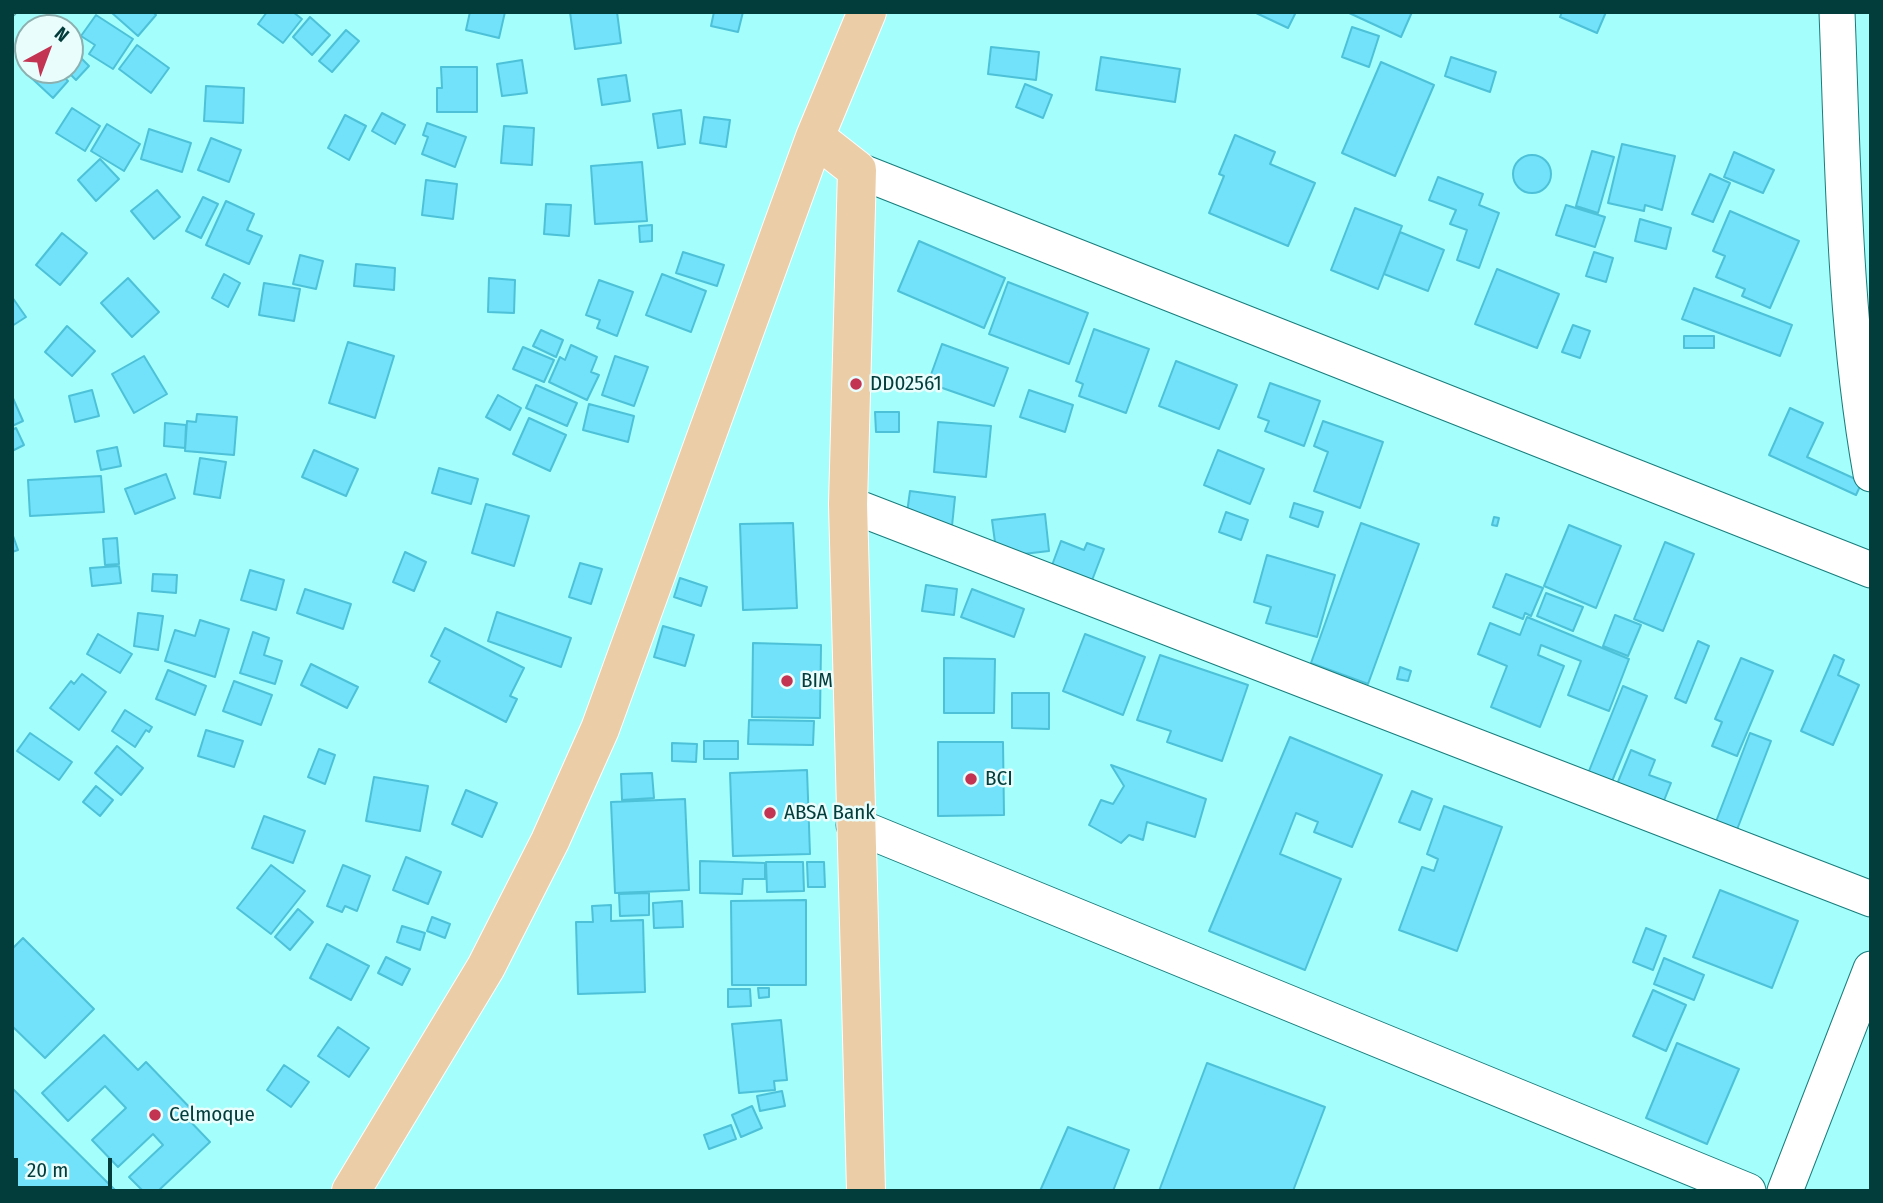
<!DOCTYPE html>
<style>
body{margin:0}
#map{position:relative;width:1883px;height:1203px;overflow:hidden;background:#a4fefb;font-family:"Fira Sans Condensed",sans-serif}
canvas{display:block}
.frame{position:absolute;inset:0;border:14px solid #023c3b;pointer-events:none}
.north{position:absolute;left:14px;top:14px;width:70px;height:70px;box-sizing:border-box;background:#e8fdfc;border:2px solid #8cb0af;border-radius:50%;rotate:41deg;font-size:19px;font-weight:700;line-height:28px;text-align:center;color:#023c3b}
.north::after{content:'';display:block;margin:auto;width:24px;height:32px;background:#c33352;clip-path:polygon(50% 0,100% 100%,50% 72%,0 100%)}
.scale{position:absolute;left:14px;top:1158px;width:98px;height:32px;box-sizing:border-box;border:4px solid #023c3b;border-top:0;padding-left:9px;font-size:21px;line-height:24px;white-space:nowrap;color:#023c3b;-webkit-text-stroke:5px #e8fdfc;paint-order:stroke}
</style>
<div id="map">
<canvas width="1883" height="1203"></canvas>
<div class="frame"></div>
<div class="north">N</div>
<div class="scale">20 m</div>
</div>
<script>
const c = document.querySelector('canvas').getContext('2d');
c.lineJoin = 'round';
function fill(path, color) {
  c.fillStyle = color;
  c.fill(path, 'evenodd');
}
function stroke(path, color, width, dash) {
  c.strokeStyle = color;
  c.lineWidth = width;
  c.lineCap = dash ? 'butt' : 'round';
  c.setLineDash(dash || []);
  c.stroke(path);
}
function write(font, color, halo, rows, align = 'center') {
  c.font = font + ' "Fira Sans Condensed",sans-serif';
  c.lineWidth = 5;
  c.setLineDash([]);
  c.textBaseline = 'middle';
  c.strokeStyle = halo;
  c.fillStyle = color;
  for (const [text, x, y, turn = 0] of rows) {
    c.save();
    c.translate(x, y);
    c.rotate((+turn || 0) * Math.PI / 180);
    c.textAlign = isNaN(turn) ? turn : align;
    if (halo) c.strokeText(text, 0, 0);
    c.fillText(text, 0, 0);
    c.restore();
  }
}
const building = new Path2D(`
 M153 12 156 15 138 36 112 13Z
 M267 12H293L302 19 283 43 258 24Z
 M470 12H505L499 38 466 30Z
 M570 12H617L621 43 575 49Z
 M714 12H743L738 32 711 26Z
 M1254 12H1296L1288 28Z
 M1347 12H1412L1401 37Z
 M1562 12H1606L1597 33 1560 17Z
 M96 15 133 39 113 69 89 54 95 45 81 36Z
 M310 17 330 35 312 55 293 37Z
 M1352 27 1379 36 1369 67 1342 57Z
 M346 30 359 41 332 72 319 61Z
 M137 45 169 68 151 93 119 69Z
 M70 47 89 66 76 80 66 70H70Z
 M991 47 1039 52 1036 80 988 74Z
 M1101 57 1180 69 1175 102 1096 90Z
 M1451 57 1496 72 1490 92 1445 76Z
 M522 60 527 93 502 96 497 64Z
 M1381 62 1434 85 1395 176 1342 153Z
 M441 67H477V112H437V88H442Z
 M28 69 56 70 68 81 53 98 25 72Z
 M626 75 630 101 602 105 598 79Z
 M1025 84 1052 95 1043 118 1016 107Z
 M206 86 244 88 243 123 204 121Z
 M72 108 100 126 85 151 56 133Z
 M681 110 685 144 658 148 653 114Z
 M382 113 405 125 395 144 372 131Z
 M345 115 366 126 349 160 328 148Z
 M704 117 730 120 726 147 700 143Z
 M427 123 466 137 455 167 422 154 428 137 423 135Z
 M107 124 140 144 124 171 91 151Z
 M504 126 534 128 532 165 501 163Z
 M149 129 191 143 182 172 141 159Z
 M1235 135 1275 152 1270 164 1315 183 1288 246 1209 213 1224 176 1219 174Z
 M211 138 241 150 229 182 198 170Z
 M1622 144 1675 156 1662 210 1645 205 1644 211 1608 203Z
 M1592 151 1614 157 1598 213 1576 206Z
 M1734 152 1774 170 1763 193 1724 177Z
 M1513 174a19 19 0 1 1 38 0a19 19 0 1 1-38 0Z
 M100 159 119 179 96 201 78 180Z
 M642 162 647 221 595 224 591 166Z
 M1710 174 1730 183 1713 222 1692 214Z
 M1438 177 1483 194 1479 205 1499 213 1479 268 1457 260 1467 230 1450 224 1456 210 1429 200Z
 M426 180 457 184 453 219 422 215Z
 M157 190 180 217 154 239 131 211Z
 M203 197 218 204 201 238 186 231Z
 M226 201 254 214 247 230 262 236 249 264 206 245Z
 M546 204 571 205 569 236 544 234Z
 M1566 205 1605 217 1595 247 1556 235Z
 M1355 208 1402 226 1378 289 1331 270Z
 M1730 211 1799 241 1770 308 1742 296 1745 289 1716 277 1725 256 1713 251Z
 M1640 219 1671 228 1666 249 1635 241Z
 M652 225V241L640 242 639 226Z
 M1400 232 1444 250 1428 291 1384 274Z
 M62 233 87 253 60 285 36 265Z
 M919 241 1005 278 984 328 898 291Z
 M683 252 724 265 717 286 676 273Z
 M1594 252 1613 258 1606 282 1586 276Z
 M300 255 323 261 316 289 293 284Z
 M356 264 395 268 394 290 354 286Z
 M1497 269 1559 294 1537 348 1475 324Z
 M224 274 240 283 228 307 212 298Z
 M662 274 706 291 691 332 646 315Z
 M128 278 159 312 132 337 101 303Z
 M489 278 515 280 514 313 488 312Z
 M599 280 633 292 617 336 597 328 600 320 586 315Z
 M1008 282 1088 313 1069 364 989 334Z
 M264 283 300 289 294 321 259 315Z
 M1694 288 1792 325 1780 356 1682 319Z
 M12 297 26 317 12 326Z
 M1573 325 1590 331 1580 358 1562 352Z
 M67 326 95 351 72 376 45 352Z
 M1094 329 1149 349 1126 413 1079 396 1083 384 1076 381Z
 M541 330 563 340 556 357 533 346Z
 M1684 336H1714V348H1684Z
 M348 342 394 356 375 418 329 403Z
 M942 344 1008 368 994 406 928 383Z
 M571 345 597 357 591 372 599 375 587 400 549 382 560 357 565 360Z
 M523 347 554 360 544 382 513 369Z
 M144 356 167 394 134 413 112 374Z
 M615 356 648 367 634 406 602 395Z
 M1176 361 1237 385 1219 429 1159 406Z
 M1270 383 1320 401 1304 446 1265 431 1269 421 1258 417Z
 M536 385 577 403 567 426 526 408Z
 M92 390 99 416 75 422 69 396Z
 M1029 390 1073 405 1065 432 1020 417Z
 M498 395 521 408 510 430 486 417Z
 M12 396 23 421 12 426Z
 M589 404 634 416 628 442 583 430Z
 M1790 408 1823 423 1807 457 1862 482 1856 495 1769 455Z
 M875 412H899V432H876Z
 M197 414 237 417 234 455 185 451 187 421 196 422Z
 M529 418 566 435 550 471 513 454Z
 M1323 421 1383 442 1360 508 1314 491 1328 452 1314 446Z
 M938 422 991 426 986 477 934 472Z
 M165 423 186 425 185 448 164 446Z
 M16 428 24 445 12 451V430Z
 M117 447 121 466 101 470 97 451Z
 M314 450 358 469 346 496 302 477Z
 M1218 450 1264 469 1250 504 1204 485Z
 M200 458 226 462 220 498 194 494Z
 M439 468 478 479 471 504 432 493Z
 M166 474 175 498 135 514 125 489Z
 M101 476 104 512 30 516 28 480Z
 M910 491 955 497 952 526 906 520Z
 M1294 503 1323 512 1318 527 1290 517Z
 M486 504 529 516 514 566 472 553Z
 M1226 512 1248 520 1241 540 1219 532Z
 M1045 514 1049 551 997 557 992 520Z
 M1494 517 1499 518 1497 526 1492 525Z
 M793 523 797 608 743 610 740 524Z
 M1361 523 1419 544 1368 684 1311 663Z
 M1569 525 1621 546 1596 608 1544 586Z
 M12 533 18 550 12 552Z
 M117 538 119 564 105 565 103 539Z
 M1061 541 1084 550 1087 543 1104 549 1091 583 1051 568Z
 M1665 542 1694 554 1663 631 1634 619Z
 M405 552 426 562 414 591 393 582Z
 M1267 555 1335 575 1317 637 1266 623 1271 607 1254 602Z
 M580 563 602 569 591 604 569 597Z
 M119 566 121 583 92 586 90 568Z
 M250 570 284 580 276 610 241 600Z
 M153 574 177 575 176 593 152 591Z
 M1506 574 1543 588 1531 616 1525 613 1523 619 1493 607Z
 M680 578 707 587 701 606 674 597Z
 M926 585 957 589 954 615 922 611Z
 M305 589 351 604 343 629 297 613Z
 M972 589 1024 609 1014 637 961 617Z
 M1546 593 1583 607 1573 631 1537 616Z
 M497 612 571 638 561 667 488 641Z
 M138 613 163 616 158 650 134 646Z
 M1615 615 1641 625 1628 656 1603 646Z
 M1527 617 1629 659 1609 711 1568 695 1581 661 1541 645 1538 655 1564 666 1540 727 1491 707 1507 666 1478 654 1490 623 1520 635Z
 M200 620 229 629 215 677 165 661 175 630 195 636Z
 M663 626 694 635 685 666 654 657Z
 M445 628 524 668 510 696 517 699 506 722 429 682 440 661 431 656Z
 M253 632 269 638 264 655 282 661 275 684 240 673Z
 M98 634 132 654 120 673 87 654Z
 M1085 634 1145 657 1123 715 1063 691Z
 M1698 641 1709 646 1686 703 1675 698Z
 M753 643 821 645 820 718 752 717Z
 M1160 655 1248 685 1222 761 1167 742 1171 731 1137 720Z
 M1834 655 1844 660 1838 675 1859 685 1833 745 1801 731Z
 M944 658 995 659 994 713H944Z
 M1741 658 1773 671 1737 756 1712 746 1722 722 1715 719Z
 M311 664 358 687 347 708 301 685Z
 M1400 667 1411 671 1408 681 1397 679Z
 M168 670 206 686 195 715 156 699Z
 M82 674 106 692 79 730 50 708 71 681 74 684Z
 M234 681 272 695 261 725 223 711Z
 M1623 686 1647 696 1608 791 1585 781Z
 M1012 693H1049V729L1012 728Z
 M125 710 152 727 149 732 146 730 135 747 112 731Z
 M749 720 814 721 813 745 748 744Z
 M206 730 243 741 234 767 198 756Z
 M30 733 72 762 59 780 17 751Z
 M1750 733 1771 741 1733 840 1712 832Z
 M1290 737 1382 775 1352 847 1314 832 1318 822 1296 813 1280 854 1341 879 1305 970 1209 931Z
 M704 741H738V759H704Z
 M938 742H1003L1004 815 938 816Z
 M672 743 697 744 696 762 672 761Z
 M117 746 143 768 121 795 95 773Z
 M319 749 335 755 325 784 308 777Z
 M1631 750 1655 760 1649 775 1671 783 1659 813 1613 794Z
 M1111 765 1206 799 1195 837 1147 822 1143 840 1129 835 1121 843 1089 825 1101 800 1113 804 1124 786Z
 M807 770 810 854 733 856 730 773Z
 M652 773 654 798 622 800 621 774Z
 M374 777 428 786 420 831 366 821Z
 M96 786 113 800 100 816 83 802Z
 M466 790 497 803 482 837 452 824Z
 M1412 791 1432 799 1420 830 1399 822Z
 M685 799 689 890 615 893 611 802Z
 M1444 806 1502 827 1457 951 1399 930 1422 867 1434 871 1438 859 1427 854Z
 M264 816 305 831 293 863 252 848Z
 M406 857 441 872 428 904 393 890Z
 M700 861 765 863V879H743L742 894 700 893Z
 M766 862H803L804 891 767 892Z
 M807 862H824L825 887H808Z
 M271 865 305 891 271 934 237 908Z
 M343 865 370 876 357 911 345 906 342 912 327 906Z
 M1720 890 1798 921 1772 988 1693 957Z
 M649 893V915L620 916 619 894Z
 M806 900V985H732L731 901Z
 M682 901 683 927 654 928 653 903Z
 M611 905V921L643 920 645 992 578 994 576 922H593L592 906Z
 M298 909 313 922 290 950 275 937Z
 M432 917 450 924 445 938 427 931Z
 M402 926 425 933 420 950 397 942Z
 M1646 928 1666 936 1653 970 1633 962Z
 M23 938 94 1009 45 1058 12 1026V949Z
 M327 944 369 966 351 1000 310 978Z
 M386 957 410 969 402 985 378 973Z
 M1664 958 1704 975 1694 1000 1654 984Z
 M758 988H769V997L759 998Z
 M728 989H750L751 1006 728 1007Z
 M1653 990 1686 1005 1666 1051 1633 1036Z
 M781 1020 787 1080 774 1081 775 1090 739 1093 732 1024Z
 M338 1027 369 1048 349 1077 318 1056Z
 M104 1035 138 1070 146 1062 194 1112 187 1118 210 1142 158 1191H143L129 1177 163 1145 153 1134 118 1167 92 1140 126 1108 105 1086 68 1121 42 1093Z
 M1677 1043 1739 1069 1707 1144 1646 1118Z
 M1207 1063 1325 1107 1293 1191H1159Z
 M284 1065 309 1082 291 1107 267 1090Z
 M12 1088 116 1191H12Z
 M782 1091 785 1106 760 1111 757 1096Z
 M752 1106 762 1128 741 1137 732 1115Z
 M731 1125 736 1139 709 1149 704 1135Z
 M1068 1127 1129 1150 1113 1191H1040Z`);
const minor = new Path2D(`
 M1837 12C1843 166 1844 322 1871 474
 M857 170 1871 570
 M848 504 1871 899
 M854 825 1748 1191
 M1785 1191 1871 969`);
const major = new Path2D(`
 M815 137 857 170 848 504 866 1191
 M351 1191 486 967 550 841 600 729 815 137 867 12`);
const rail = new Path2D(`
 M12 13 13 12`);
const markers = [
 [856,384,7,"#c33352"],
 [787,681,7,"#c33352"],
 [971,779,7,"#c33352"],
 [770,813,7,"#c33352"],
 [155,1115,7,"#c33352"]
];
const poiNames = [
 ["DD02561",870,384],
 ["BIM",801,681],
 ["BCI",985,779],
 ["ABSA Bank",784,813],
 ["Celmoque",169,1115]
];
fill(building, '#71e2fa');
stroke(building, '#4cc1d8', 2);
stroke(minor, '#177d7c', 37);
stroke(major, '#fff', 40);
stroke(minor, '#fff', 35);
stroke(major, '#ebcea8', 38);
stroke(rail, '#59a5a3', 8);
stroke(rail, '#e8fdfc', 5, [16]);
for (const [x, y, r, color] of markers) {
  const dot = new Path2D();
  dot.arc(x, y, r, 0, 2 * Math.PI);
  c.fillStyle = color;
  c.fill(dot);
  stroke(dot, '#e8fdfc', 2.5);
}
write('21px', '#023c3b', '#e8fdfc', poiNames, 'left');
</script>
